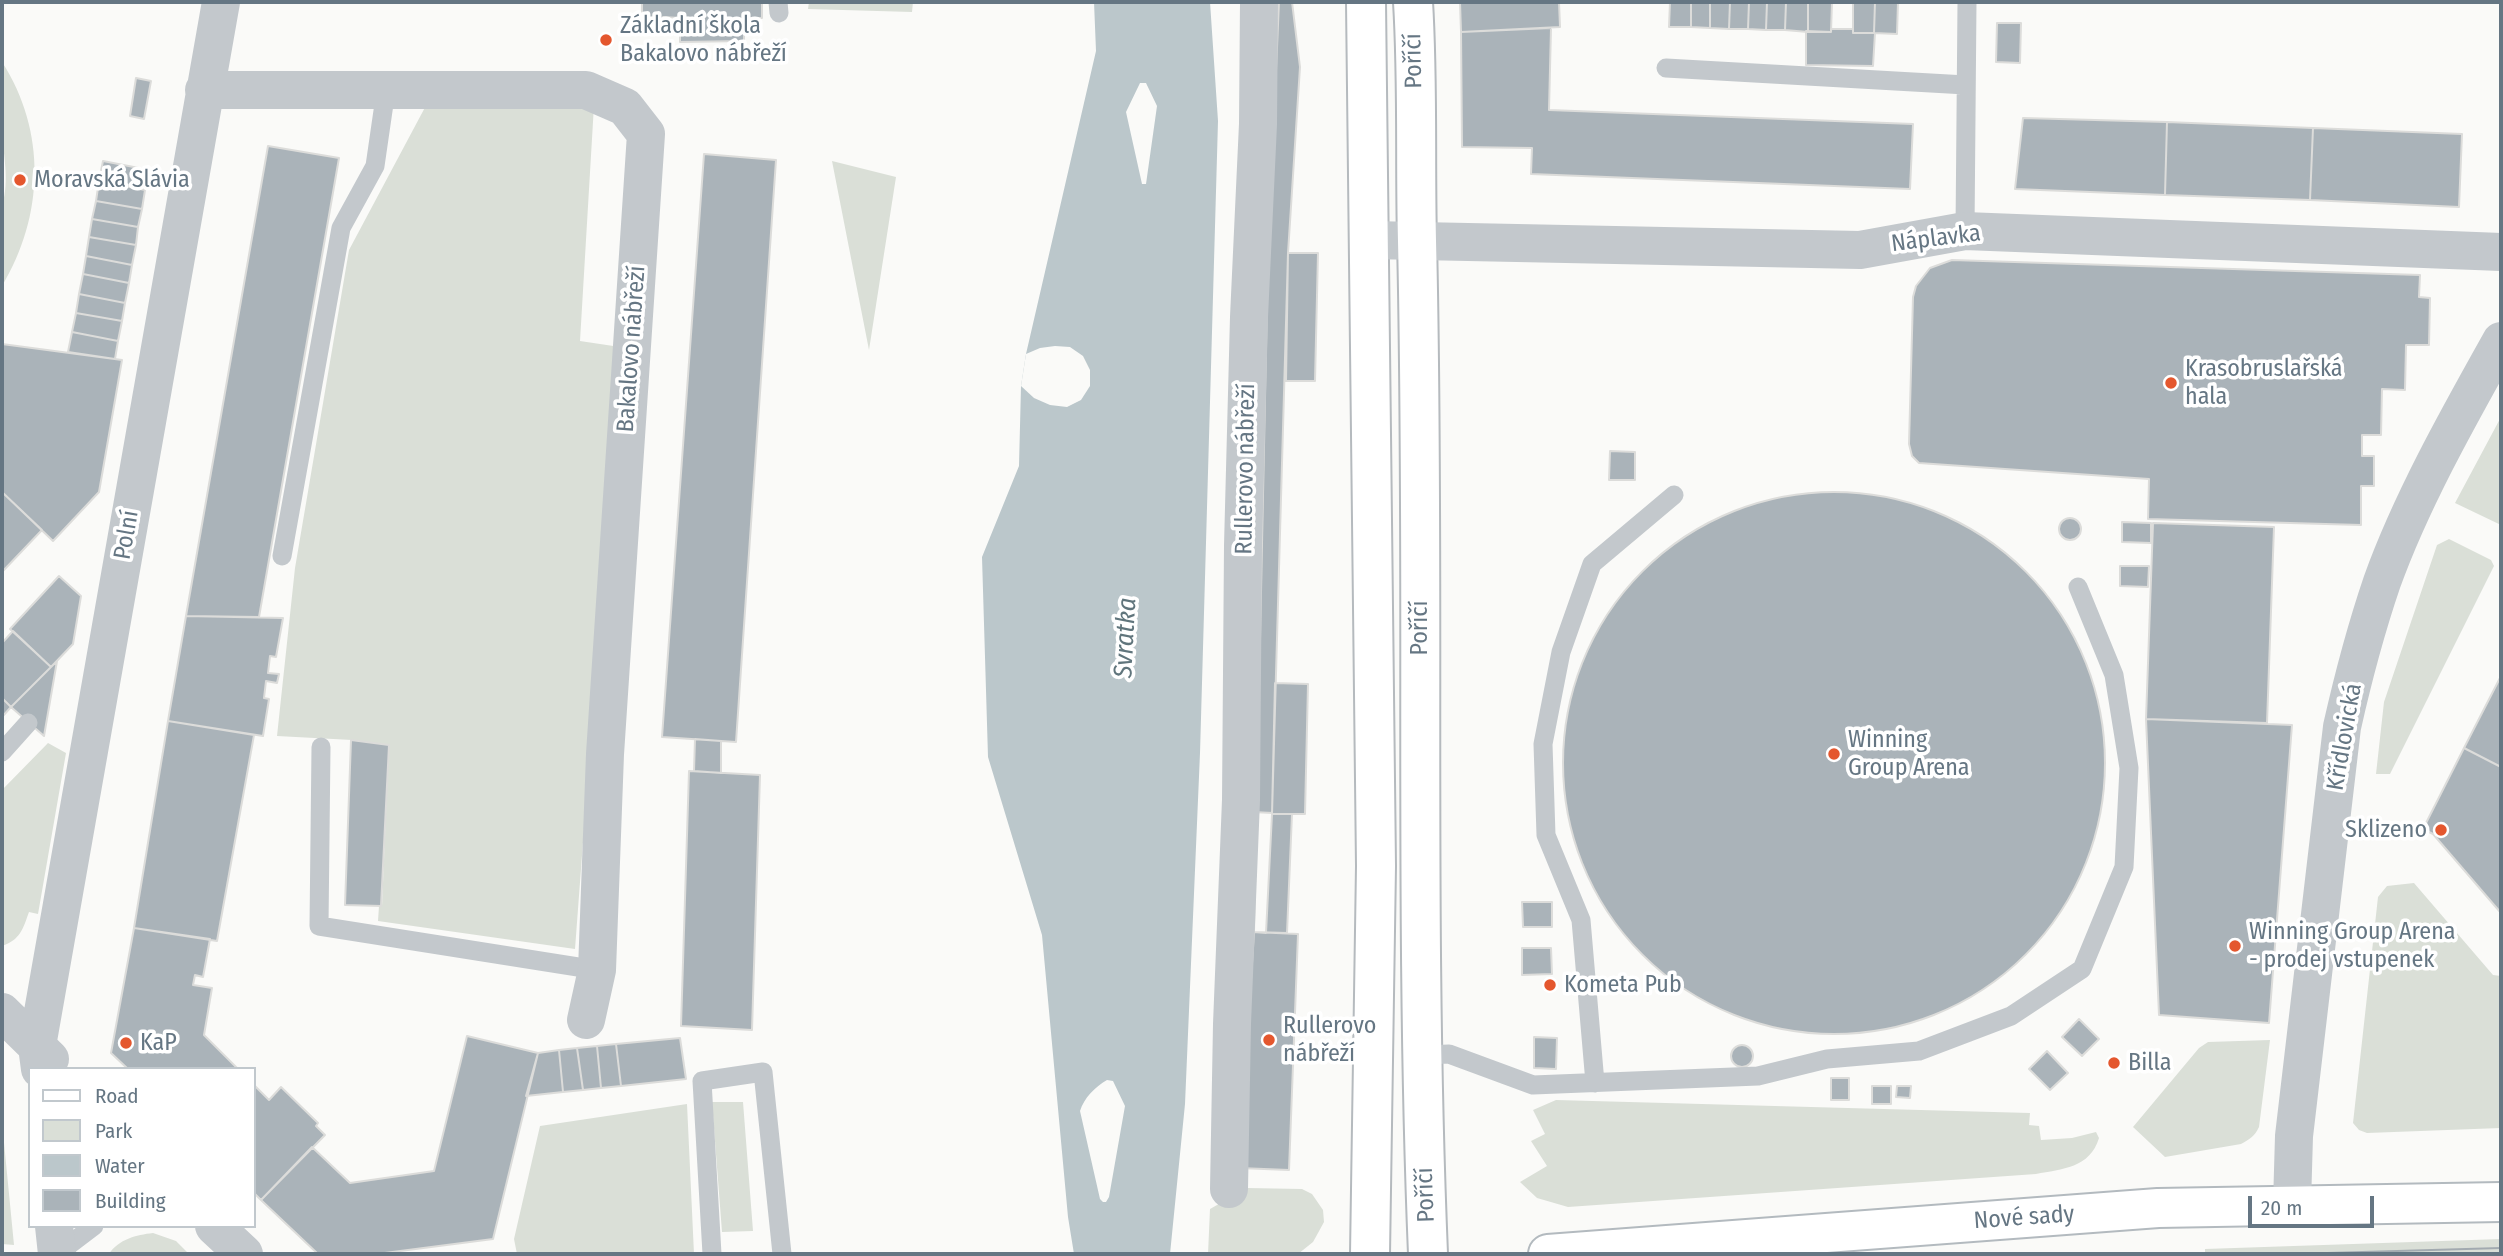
<!DOCTYPE html>
<meta charset="utf-8">
<style>
body{margin:0}
#map{position:relative;width:2503px;height:1256px;overflow:hidden;background:#fafaf8;font-family:"Fira Sans Condensed",sans-serif}
canvas{display:block}
.frame{position:absolute;inset:0;border:4px solid #657683;pointer-events:none}
.legend{position:absolute;left:28px;top:1067px;width:228px;height:161px;box-sizing:border-box;background:#fff;border:2px solid #c1c8cd;margin:0;padding:9px 12px;list-style:none;font-size:21px;color:#657683}
.legend li{display:flex;align-items:center;gap:14px;height:35px}
.legend b{width:35px;border:2px solid #c1c8cd}
.scale{position:absolute;left:2248px;top:1196px;width:126px;height:32px;box-sizing:border-box;border:4px solid #657683;border-top:0;padding-left:9px;font-size:21px;line-height:24px;white-space:nowrap;color:#657683;-webkit-text-stroke:5px #fff;paint-order:stroke}
</style>
<div id="map">
<canvas width="2503" height="1256"></canvas>
<div class="frame"></div>
<ul class="legend">
<li><b style="height:9px;background:#fff"></b>Road</li>
<li><b style="height:19px;background:#dadfd7"></b>Park</li>
<li><b style="height:19px;background:#bbc7cb"></b>Water</li>
<li><b style="height:19px;background:#aab3b9"></b>Building</li>
</ul>
<div class="scale">20 m</div>
</div>
<script>
const c = document.querySelector('canvas').getContext('2d');
c.lineJoin = 'round';
function fill(path, color) {
  c.fillStyle = color;
  c.fill(path, 'evenodd');
}
function stroke(path, color, width, dash) {
  c.strokeStyle = color;
  c.lineWidth = width;
  c.lineCap = dash ? 'butt' : 'round';
  c.setLineDash(dash || []);
  c.stroke(path);
}
function write(font, color, halo, rows, align = 'center') {
  c.font = font + ' "Fira Sans Condensed",sans-serif';
  c.lineWidth = 7;
  c.setLineDash([]);
  c.textBaseline = 'middle';
  c.strokeStyle = halo;
  c.fillStyle = color;
  for (const [text, x, y, turn = 0] of rows) {
    c.save();
    c.translate(x, y);
    c.rotate((+turn || 0) * Math.PI / 180);
    c.textAlign = isNaN(turn) ? turn : align;
    if (halo) c.strokeText(text, 0, 0);
    c.fillText(text, 0, 0);
    c.restore();
  }
}
const green = new Path2D(`
 M809 2H913L912 12 808 9Z
 M2 62C47 132 44 216 2 286V206C10 179 3 156 2 129 1 107 2 84 2 62Z
 M430 98 594 105 580 341 620 347 575 949 378 921 379 906H382L389 745 352 740 277 736 295 568 349 250Z
 M832 161 896 177 869 350Z
 M2501 417V525L2455 503Z
 M2449 539 2491 560 2494 566 2390 774H2376L2384 702 2437 545Z
 M48 743 66 753 38 914 29 912C23 929 20 940 2 946V790Z
 M2414 883 2493 975 2501 976V1128L2367 1133 2359 1130 2353 1123 2378 897 2387 886Z
 M2270 1040 2259 1127C2255 1136 2250 1139 2241 1144L2165 1157 2133 1127 2199 1048 2208 1042Z
 M1556 1100 2030 1113 2029 1125 2039 1126 2041 1140 2072 1138 2096 1132 2099 1138C2090 1168 2062 1169 2036 1174L1568 1207 1537 1198 1520 1182 1547 1166 1531 1141 1545 1134 1533 1110Z
 M712 1102H743L753 1231 722 1232Z
 M687 1104 694 1254H517L514 1239 540 1126Z
 M2 1122 14 1245 2 1244Z
 M1247 1188 1302 1189 1312 1194 1323 1210 1324 1222 1318 1233 1313 1242 1298 1254H1208L1210 1209Z
 M153 1233 176 1241 189 1254H109C119 1239 136 1235 153 1233Z
 M2501 1239V1254H2205V1249Z`);
const water = new Path2D(`
 M1094 2H1210L1218 121 1200 753 1185 1104 1170 1254H1074L1068 1217 1042 935 988 757 982 557 1019 466 1021 386 1026 354 1096 51ZM1140 83H1146L1157 106 1146 184H1142L1126 112ZM1107 1080 1113 1081 1125 1106 1109 1197 1106 1202H1103L1100 1199 1080 1111C1084 1098 1095 1087 1107 1080Z`);
const pier = new Path2D(`
 M1055 346 1070 347 1083 356 1090 370V386L1081 400 1067 407 1050 405 1034 398 1021 386 1026 354 1040 348Z`);
const building = new Path2D(`
 M642 2H762V18H744V41L680 42V18L663 17 662 25H642Z
 M1279 2H1292L1300 67 1288 253 1272 814 1266 933 1254 932 1268 252Z
 M1460 2H1559L1560 27 1461 32Z
 M1670 2H1691V27H1669Z
 M1691 2H1710V28L1691 27Z
 M1710 2H1730L1729 29 1710 28Z
 M1730 2H1749L1748 29H1729Z
 M1749 2H1767L1766 30 1748 29Z
 M1767 2H1786L1785 30H1766Z
 M1786 2H1808V32L1785 30Z
 M1808 2H1832L1831 32H1808Z
 M1853 2H1875L1874 33H1853Z
 M1875 2H1898L1897 34 1874 33Z
 M1997 23H2021L2020 63 1996 62Z
 M1551 28 1549 110 1913 124 1910 189 1531 174 1532 148 1462 147 1461 32Z
 M1831 29H1853V33H1875L1873 66 1806 65V31L1831 32Z
 M136 78 151 81 144 119 130 116Z
 M2023 118 2167 122 2165 195 2015 189Z
 M2167 122 2313 128 2310 200 2165 195Z
 M2313 128 2462 134 2459 207 2310 200Z
 M268 146 339 158 259 617 186 616Z
 M704 154 776 160 736 742 662 737Z
 M103 161 149 170 145 190 99 181Z
 M99 181 145 190 142 209 96 201Z
 M96 201 142 209 138 227 92 219Z
 M92 219 138 227 136 245 89 237Z
 M89 237 136 245 132 265 86 256Z
 M1288 253H1318L1315 381H1286Z
 M86 256 132 265 129 283 83 274Z
 M1952 260 2420 275 2419 297 2430 298 2429 345H2406L2405 390 2382 389 2381 435H2362V456H2374V486H2361V525L2148 519 2149 479 1919 463 1912 456 1909 444 1913 297 1916 286 1930 268Z
 M83 274 129 283 125 303 79 294Z
 M79 294 125 303 122 321 76 313Z
 M76 313 122 321 118 341 72 332Z
 M72 332 118 341 115 359 68 352Z
 M2 344 122 360 99 492 53 541 2 492Z
 M1610 451 1635 452V480H1609Z
 M2 492 42 530 2 572Z
 M1563 763a271 271 0 1 1 542 0a271 271 0 1 1-542 0Z
 M2059 529a11 11 0 1 1 22 0a11 11 0 1 1-22 0Z
 M2122 522 2151 523V543L2122 542Z
 M2153 523 2274 527 2267 723 2146 719Z
 M2120 566H2149L2148 587 2120 586Z
 M59 576 81 596 73 644 51 667 10 629Z
 M186 616 283 618 276 657 270 656 268 673 279 674 277 683 266 681 264 698 269 699 263 736 168 721Z
 M13 631 51 667 11 707 2 698V643Z
 M57 661 44 736 11 707Z
 M2501 676V767L2464 748Z
 M1275 683 1308 684 1305 814H1272Z
 M2 698 11 707 2 717Z
 M2146 719 2292 725 2269 1023 2159 1015Z
 M168 721 254 735 217 941 134 928Z
 M695 739 721 741V773L694 771Z
 M351 740 389 745 381 906 345 905Z
 M2464 748 2501 767V913L2433 834 2423 829Z
 M689 771 760 775 752 1030 681 1026Z
 M1253 812 1292 814 1287 933 1254 932Z
 M1522 902H1552V927H1523Z
 M134 928 210 939 203 977 195 975 193 985 212 988 204 1035 238 1069H128L111 1053Z
 M1254 932 1298 934 1289 1170 1239 1168Z
 M1522 948H1551L1552 974 1522 975Z
 M2079 1019 2099 1039 2082 1056 2062 1037Z
 M467 1036 538 1053 493 1239 377 1254H318L261 1200 312 1147 350 1183 434 1171Z
 M1534 1037 1557 1038 1556 1069 1534 1068Z
 M680 1038 686 1079 621 1086 616 1044Z
 M616 1044 621 1086 601 1088 597 1046Z
 M1731 1056a11 11 0 1 1 22 0a11 11 0 1 1-22 0Z
 M597 1046 601 1088 583 1090 577 1048Z
 M577 1048 583 1090 563 1092 559 1050Z
 M559 1050 563 1092 526 1096 538 1053Z
 M2047 1051 2068 1073 2050 1090 2029 1069Z
 M1831 1078H1849V1100H1831Z
 M254 1085 269 1100 281 1087 318 1123 316 1126 325 1135 261 1200 254 1193Z
 M1872 1086H1891V1104H1872Z
 M1897 1086H1911L1910 1098 1896 1097Z`);
const lane = new Path2D(`
 M778 2 779 13
 M1666 68 1966 85
 M1965 231 1967 2
 M282 556 341 228 375 166 386 90
 M321 747 319 926 597 970
 M2 752 28 723
 M1423 1055 1449 1054 1533 1085 1758 1076 1827 1059 1919 1051 2011 1016 2082 969 2124 867 2129 768 2114 675 2078 587
 M1595 1083 1581 920 1546 835 1543 744 1561 652 1592 564 1674 495
 M57 1254 94 1226
 M712 1254 702 1081 763 1072 782 1254`);
const street = new Path2D(`
 M204 90H586L625 107 646 134 605 754 597 970 586 1020
 M1370 240 1860 250 1965 231 2501 252
 M2 1012 50 1059
 M40 1069 37 1046 221 2
 M1229 1189 1232 1024 1241 800 1243 546 1249 317 1258 124 1259 2
 M2292 1204 2294 1136 2342 727C2353 678 2366 629 2382 582 2411 501 2459 416 2501 341
 M54 1226 57 1254
 M214 1226 244 1254`);
const secondary = new Path2D(`
 M1548 1254 2158 1208 2501 1202`);
const primary = new Path2D(`
 M1366 2 1376 866 1370 1254
 M1413 2C1418 81 1415 161 1417 241 1425 579 1414 917 1428 1254`);
const tram = new Path2D(`
 M2293 1254 2501 1248`);
const markers = [
 [606,40,7,"#e4572e"],
 [20,180,7,"#e4572e"],
 [2171,383,7,"#e4572e"],
 [1834,754,7,"#e4572e"],
 [2441,830,7,"#e4572e"],
 [2235,946,7,"#e4572e"],
 [1550,985,7,"#e4572e"],
 [1269,1040,7,"#e4572e"],
 [126,1043,7,"#e4572e"],
 [2114,1063,7,"#e4572e"]
];
const poiNames = [
 ["Základní škola",620,26],
 ["Bakalovo nábřeží",620,54],
 ["Moravská Slávia",34,180],
 ["Krasobruslařská",2185,369],
 ["hala",2185,397],
 ["Winning",1848,740],
 ["Group Arena",1848,768],
 ["Sklizeno",2427,830,"right"],
 ["Winning Group Arena",2249,932],
 ["- prodej vstupenek",2249,960],
 ["Kometa Pub",1564,985],
 ["Rullerovo",1283,1026],
 ["nábřeží",1283,1054],
 ["KaP",140,1043],
 ["Billa",2128,1063]
];
const streetNames = [
 ["Poříčí",1414,61,-91],
 ["Náplavka",1936,239,-7],
 ["Bakalovo nábřeží",632,349,-86],
 ["Rullerovo nábřeží",1246,469,-89],
 ["Polní",127,535,-80],
 ["Poříčí",1420,628,-90],
 ["Křídlovická",2345,737,-80],
 ["Poříčí",1426,1195,-92],
 ["Nové sady",2024,1218,-4]
];
const waterNames = [
 ["Svratka",1126,638,-87]
];
fill(green, '#dadfd7');
fill(water, '#bbc7cb');
fill(pier, '#fafaf8');
fill(building, '#aab3b9');
stroke(building, '#dcdcda', 2);
stroke(secondary, '#b3babf', 42);
stroke(primary, '#b5babe', 42);
stroke(lane, '#c3c8cc', 19);
stroke(street, '#c3c8cc', 38);
stroke(secondary, '#fff', 38);
stroke(primary, '#fff', 38);
stroke(tram, '#a2aab0', 2);
for (const [x, y, r, color] of markers) {
  const dot = new Path2D();
  dot.arc(x, y, r, 0, 2 * Math.PI);
  c.fillStyle = color;
  c.fill(dot);
  stroke(dot, '#fff', 2.5);
}
write('24px', '#657683', '#fff', poiNames, 'left');
write('24px', '#657683', '#fff', streetNames);
write('italic 26px', '#60757c', '#fff', waterNames);
</script>
